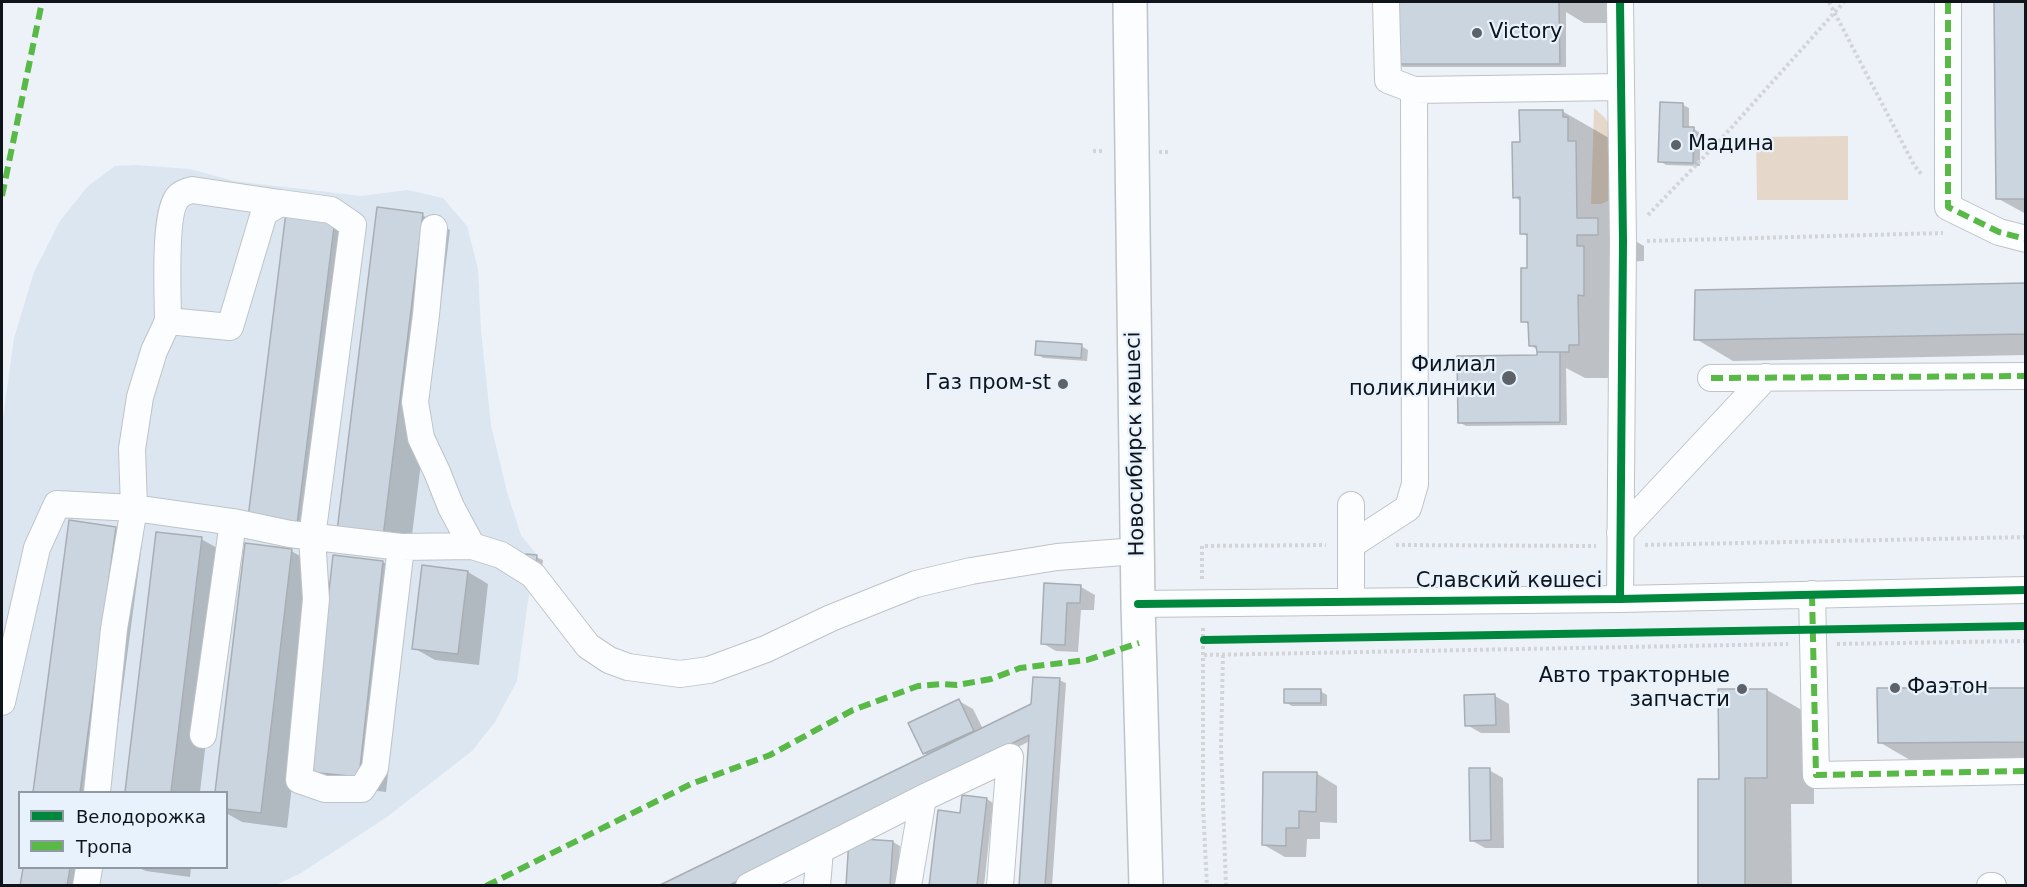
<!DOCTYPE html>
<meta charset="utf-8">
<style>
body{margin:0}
#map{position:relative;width:2027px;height:887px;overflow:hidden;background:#edf2f8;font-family:"DejaVu Sans",sans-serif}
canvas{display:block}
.frame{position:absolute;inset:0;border:3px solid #0e141a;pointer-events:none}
.legend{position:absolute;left:18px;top:791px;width:210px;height:78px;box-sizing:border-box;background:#e8f2fd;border:2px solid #9199a2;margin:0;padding:8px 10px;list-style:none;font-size:18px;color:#0e141a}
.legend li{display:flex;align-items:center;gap:12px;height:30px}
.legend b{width:30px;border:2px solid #9199a2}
</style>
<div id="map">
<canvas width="2027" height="887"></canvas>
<div class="frame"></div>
<ul class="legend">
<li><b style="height:8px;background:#00873e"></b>Велодорожка</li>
<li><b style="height:8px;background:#58b947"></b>Тропа</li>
</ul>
</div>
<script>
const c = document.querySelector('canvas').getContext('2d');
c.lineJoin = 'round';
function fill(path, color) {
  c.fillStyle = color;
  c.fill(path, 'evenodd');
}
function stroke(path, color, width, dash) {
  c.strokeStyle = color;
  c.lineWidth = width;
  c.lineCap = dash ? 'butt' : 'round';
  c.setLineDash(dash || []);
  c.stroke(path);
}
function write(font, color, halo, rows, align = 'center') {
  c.font = font + ' "DejaVu Sans",sans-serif';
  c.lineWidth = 4.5;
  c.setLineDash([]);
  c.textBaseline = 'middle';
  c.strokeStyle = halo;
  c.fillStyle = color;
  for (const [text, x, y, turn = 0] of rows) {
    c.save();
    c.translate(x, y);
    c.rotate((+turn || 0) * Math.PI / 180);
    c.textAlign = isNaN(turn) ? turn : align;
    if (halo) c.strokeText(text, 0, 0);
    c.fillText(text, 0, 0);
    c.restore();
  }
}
const built = new Path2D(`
 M136 165 190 169 234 181 362 196 408 190 443 198 467 226 478 269 481 330 491 425 507 492 521 535 537 555 528 601 517 681 495 722 472 751 387 817 301 873 276 885 2 886V425L14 338 34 272 60 221 88 186 115 166ZM20 792H226V868H20Z`);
const green = new Path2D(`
 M1594 108 1604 117 1609 124 1608 201 1601 204H1591Z
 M1848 136V200H1757L1756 137Z`);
const shadow = new Path2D(`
 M1396 2H1624L1614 23H1584L1566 12V67H1403L1396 63Z
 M1996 2H2026V214L1997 198Z
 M1683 105 1689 108V129H1694L1700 133V166L1666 165 1660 161Z
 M1562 111 1609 138 1623 234 1644 246V261L1623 262 1615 378H1585L1566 368 1567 425 1466 426 1459 422 1538 357V350L1530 345V325L1523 321 1529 269V237L1522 233 1521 201 1514 197 1521 143Z
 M422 215 450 230 410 551 366 546Z
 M335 220 362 236 324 539 276 533Z
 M2026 285V355L1733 361 1696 339Z
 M1081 346 1088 350 1087 361 1043 358 1037 354Z
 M71 522 115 528 142 544 109 792H34Z
 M157 533 201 539 228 554 200 792H127Z
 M246 545 291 551 318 566 287 828 242 822 226 813V792H217Z
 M536 557 543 560 542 568 534 567Z
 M383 562 410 578 386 792 338 786 311 771Z
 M468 572 488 584 479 665 435 660 414 648Z
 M1045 585 1081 587 1095 595 1094 610H1081L1078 652 1056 651 1042 643Z
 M1059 680 1066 683 1052 886H1021L1030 741 741 886H661L928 756 924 753 959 701 973 709 983 729 1032 705Z
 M2026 689V763L1917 764 1879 742Z
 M1767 690 1814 717V804H1791L1792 886H1700L1720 781Z
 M1320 691 1327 695V706H1292L1285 702Z
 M1495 696 1509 704 1510 733H1481L1467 725Z
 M1489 770 1503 778 1504 848H1485L1471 840Z
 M1316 773 1337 786V823L1320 822V839H1307L1306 857H1285L1264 845Z
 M963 797 987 799 993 803 984 886H931L961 815Z
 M893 842 900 846 897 886H848Z
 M24 868H99L96 886H22Z
 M139 868H191L190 877 146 871Z`);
const building = new Path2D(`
 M1394 2H1559L1560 64H1395Z
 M1994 2H2026V199H1996Z
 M1660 102 1683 103V127H1694L1693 163 1658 162Z
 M1519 110H1563V117H1568V141H1576L1577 218H1598V235H1577V246H1584V296L1578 295 1579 345H1569V352H1537L1536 346H1529L1528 322H1521V268H1527V234H1520V197L1513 198 1512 142H1520Z
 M377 207 423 213 383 537 337 531Z
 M286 212 335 219 297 524 248 518Z
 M2026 283V334L1694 340 1695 290Z
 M1036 341 1082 344 1081 358 1035 355Z
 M1537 352H1560V422L1458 423 1457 356 1537 355Z
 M69 520 116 527 80 792H33Z
 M156 532 202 537 171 792H125Z
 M245 543 292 549 261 813 226 809V792H215Z
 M526 554 537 555 536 565 525 564Z
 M333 555 383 561 359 777 309 772Z
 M422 565 468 571 458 654 412 649Z
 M1044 583 1081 585 1080 603H1067L1065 645 1041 644Z
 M1033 677 1060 678 1045 886H1019L1029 735 728 886H658L1031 704Z
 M1877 688H2026V742L1878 743Z
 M1284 689H1321V703H1284Z
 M1718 689H1767V778H1745V886H1698V779H1719Z
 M1495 694 1496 725 1465 726 1464 695Z
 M959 699 974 731 923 754 908 723Z
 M1469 768H1490L1491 840 1470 841Z
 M1263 772H1317L1316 812 1299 811V828H1286V846L1262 845Z
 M962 795 987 798 977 886H929L938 810 960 813Z
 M849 838 893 841 890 886H846Z
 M23 868H70L67 886H20Z`);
const path = new Path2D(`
 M1829 2 1914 165 1923 176
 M1093 151H1104
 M1159 152H1169
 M1648 215 1723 137 1844 2
 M1647 241 1943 233
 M1396 545 1596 546
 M1645 545 2026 537
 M1202 579V546L1326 545
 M1203 628V806L1207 886
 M1837 644 2026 641
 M1204 655 1788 644
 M1223 655 1221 745 1226 886`);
const minor = new Path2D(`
 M1386 2 1388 80 1414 90
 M1620 2 1623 242 1620 599
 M1948 2V207L1999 232 2026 239
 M434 228 426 315 415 402 421 438 437 472 451 507 472 546
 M168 321C168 297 163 210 179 196 182 193 188 191 192 190L280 203
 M1711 378 2026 376
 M1351 505V601
 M1620 533 1766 377
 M1351 545 1408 508 1415 484 1414 90 1621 87
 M1812 594 1816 775 2026 771
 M1138 604 1620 599 2026 590
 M2 702 37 548 57 504 134 508 233 522 290 534 401 547 472 546 501 555 533 575 588 646 609 660 628 667 680 674 709 670 766 649 831 618 916 584 971 571 1057 557 1137 551
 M203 735 233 522
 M97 792 114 629 134 508 132 449 140 397 154 351 168 321 230 327 264 213 280 203 331 210 353 225 312 537 316 599 299 780 325 789H362L375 768 401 547
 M86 886 89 868
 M749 886 923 798 1010 757 1000 886
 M817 886 820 850
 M908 886 923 798
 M1990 886H1993`);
const major = new Path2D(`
 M1130 2 1138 604 1146 886`);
const quiet = new Path2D(`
 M1948 2V207L1999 232 2026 239
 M2 196 42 2
 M1711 378 2026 376
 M1812 594 1816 775 2026 771
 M486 886 691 784 770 755 853 710 918 686 942 684 957 685 991 679 1020 668 1087 660 1139 643`);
const cycleway = new Path2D(`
 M1620 2 1623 242 1620 599
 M1138 604 1620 599 2026 590
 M1204 640 2026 626`);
const markers = [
 [1477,33,6,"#5c6268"],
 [1676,145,6,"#5c6268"],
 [1509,378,8,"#5c6268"],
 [1063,384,6,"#5c6268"],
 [1895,688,6,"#5c6268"],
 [1742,689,6,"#5c6268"]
];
const poiNames = [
 ["Victory",1489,33],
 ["Мадина",1688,145],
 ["Филиал",1496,366,"right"],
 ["поликлиники",1496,390,"right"],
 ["Газ пром-st",1051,384,"right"],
 ["Авто тракторные",1730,677,"right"],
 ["запчасти",1730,701,"right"],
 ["Фаэтон",1907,688]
];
const streetNames = [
 ["Новосибирск көшесі",1136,444,-91],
 ["Славский көшесі",1509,582]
];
fill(built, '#dce6f0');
fill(green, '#e5d7ca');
fill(shadow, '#0003');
fill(building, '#cbd5df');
stroke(building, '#a8adb3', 1.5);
stroke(minor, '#bec3c9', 28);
stroke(major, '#bec3c9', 36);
stroke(path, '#d3d4d7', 4, [3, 3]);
stroke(minor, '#fcfdfe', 26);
stroke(major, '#fcfdfe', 33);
stroke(quiet, '#58b947', 6, [12, 6]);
stroke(cycleway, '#00873e', 8);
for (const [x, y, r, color] of markers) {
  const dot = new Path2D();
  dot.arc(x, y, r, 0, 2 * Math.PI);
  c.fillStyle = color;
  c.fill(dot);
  stroke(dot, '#e8f2fd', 2);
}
write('21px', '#0e141a', '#e8f2fd', poiNames, 'left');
write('21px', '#0e141a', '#e8f2fd', streetNames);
</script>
